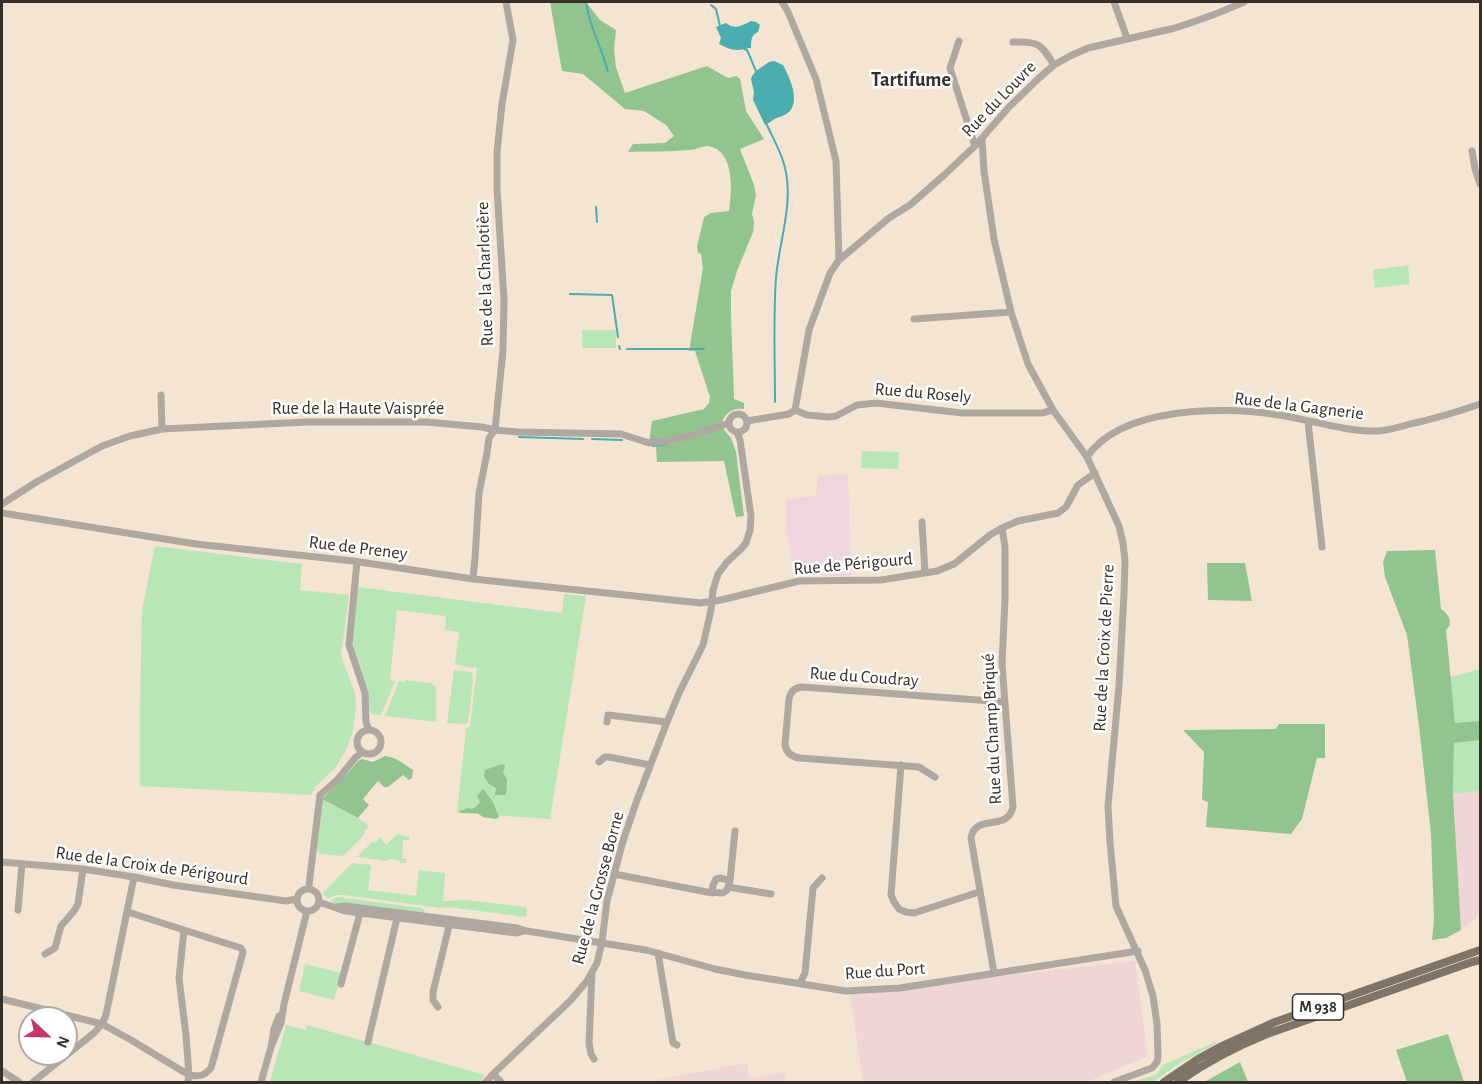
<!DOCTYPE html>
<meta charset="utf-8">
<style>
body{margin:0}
#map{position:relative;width:1482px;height:1084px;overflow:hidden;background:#f4e4d2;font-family:"Alegreya Sans",sans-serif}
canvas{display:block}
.frame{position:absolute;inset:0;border:3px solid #363029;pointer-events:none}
.north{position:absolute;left:18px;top:1006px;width:60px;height:60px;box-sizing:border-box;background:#fff;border:2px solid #afaca9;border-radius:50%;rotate:112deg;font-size:16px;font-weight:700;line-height:24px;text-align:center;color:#363029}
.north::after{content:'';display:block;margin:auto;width:21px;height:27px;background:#c2376f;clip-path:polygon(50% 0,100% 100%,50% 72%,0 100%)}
</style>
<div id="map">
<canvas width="1482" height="1084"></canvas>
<div class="frame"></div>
<div class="north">N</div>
</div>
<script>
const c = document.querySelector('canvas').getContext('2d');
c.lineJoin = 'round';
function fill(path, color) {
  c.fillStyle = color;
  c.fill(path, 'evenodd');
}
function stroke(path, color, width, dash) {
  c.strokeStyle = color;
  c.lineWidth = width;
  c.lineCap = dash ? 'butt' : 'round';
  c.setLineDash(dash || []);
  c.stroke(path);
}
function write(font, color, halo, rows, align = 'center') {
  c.font = font + ' "Alegreya Sans",sans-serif';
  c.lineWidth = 5;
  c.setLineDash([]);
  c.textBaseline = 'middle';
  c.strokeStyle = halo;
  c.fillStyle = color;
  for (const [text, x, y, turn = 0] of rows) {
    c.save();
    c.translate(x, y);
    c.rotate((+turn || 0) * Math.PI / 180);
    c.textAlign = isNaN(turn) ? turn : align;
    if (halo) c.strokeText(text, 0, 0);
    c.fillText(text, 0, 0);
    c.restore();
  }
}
const commercial = new Path2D(`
 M1480 791V915L1461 930 1453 794Z
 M1135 961 1148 1056 1087 1082H863L850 994 907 987Z
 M747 1063 749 1078 784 1072 786 1082H646Z`);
const education = new Path2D(`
 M848 474 851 577 825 576 824 571 794 568 786 533V500L816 495 818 476Z`);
const green = new Path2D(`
 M1408 265 1410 284 1375 288 1373 270Z
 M582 330H616V348H582Z
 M862 451 899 452 898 469 861 468Z
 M155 546 302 564 300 590 349 595 341 656 355 693 356 708 353 730 347 748 336 767 316 786 311 795 140 786V710L142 610Z
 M358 587 562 613 564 594 586 596 550 819 457 813 466 728 470 727 477 667 471 668 455 664 459 632 445 630 446 616 397 610 390 680 395 681 381 715H375L370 713 366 687 351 644Z
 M1480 669V721L1455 724 1450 677Z
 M454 670 472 672 473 682 468 723 459 724 447 723Z
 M405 680 432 683 433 685 436 686V722L385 716 399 681 405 682Z
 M1480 740V791L1453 794 1454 743Z
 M322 799 358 818 369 826 364 832 365 834 343 856 320 854 318 851 317 847Z
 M398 833 403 836 409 837V840H403L402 858 407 859 405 863H400L399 860 388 859 387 861 357 857 373 841 375 843 380 837 386 845Z
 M352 863 371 865 368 890 416 896 419 870 445 873 443 901 467 900 525 907 527 910 526 917 448 907 440 908 343 895H336L327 899 323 893Z
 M338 897 422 908 427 915 334 904 330 900Z
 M305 964 341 973 334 1000 299 991Z
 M286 1025 306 1030 307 1025 485 1075 480 1082H270Z
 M1215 1042 1217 1043 1182 1062 1153 1082H1133L1157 1074 1163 1065Z`);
const forest = new Path2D(`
 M550 2H586L600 20 616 30 614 50 616 67 625 93 707 66 728 78 736 76 740 79 746 111 764 139 740 149 754 185 756 195 752 214 754 222 753 232 737 271 731 291V315L734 399 744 403V409C732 407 723 414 721 426L731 438 736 452 744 516 736 517 724 461 657 462 656 446 649 443 652 421 704 409 709 403 710 397 695 351H689L703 268 701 254 698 253 697 247 704 217 711 213 729 211C732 191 735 150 708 146 701 146 696 150 689 150 669 152 648 151 628 152L633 144 665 143 674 136 666 125 644 111 625 109 583 74 562 71Z
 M1435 550 1441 609C1448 614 1450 617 1450 625L1446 630 1455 723 1480 721V740L1454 743 1453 794 1461 930 1446 938 1432 940 1434 920 1431 834 1419 726 1407 635 1385 577 1383 562 1387 551Z
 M1207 563H1245L1252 601 1208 600Z
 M1279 724H1325V758H1317L1302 819 1291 834 1206 827 1208 802 1202 800 1204 752 1183 730 1276 729Z
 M385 756C396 757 404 764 413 770L412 778 409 780 403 775 388 787H384L378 781 363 799 369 805 358 818 322 799 347 774 358 761 362 759 373 762Z
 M502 764 505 766 503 772 507 780 506 795H495L496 788 489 784 484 776 485 770Z
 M483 789 493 802 499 817 496 819 483 817 477 813H461L459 811 468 808C474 810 476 807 480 802L477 796Z
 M1448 1034 1464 1082H1407L1396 1050Z
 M1240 1062 1248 1082H1206V1081Z`);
const water = new Path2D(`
 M751 21 756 22 760 25 758 32C751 35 751 41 751 48 746 48 742 50 737 50 731 50 725 47 719 44L721 38 716 27 726 23C735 30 741 26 751 21Z
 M774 61 783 65C789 76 800 99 790 111 786 115 782 116 777 118 773 119 770 123 765 125L753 100 754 92 751 79 752 76 756 71 769 62Z`);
const stream = new Path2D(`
 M586 2C589 27 602 47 608 72
 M711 5 716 9 720 26
 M743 48 747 50 756 71
 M766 123C772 136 780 150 784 164 795 202 779 240 776 278 773 319 775 361 775 402
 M596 207 597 222
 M570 294 612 295 618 337
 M619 346 620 349
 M627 349H704
 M519 437 583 439
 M592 439 622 440
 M653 446 666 444`);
const minor = new Path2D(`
 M1114 2 1127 38
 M959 41 950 68 975 146
 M1013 42C1039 41 1041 44 1054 65
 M982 138 984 171 994 239 1011 312 1028 364 1053 410 1087 457 1119 526 1123 543 1125 561 1124 594 1119 686 1108 806 1110 842 1116 906 1145 970 1153 996 1157 1024 1158 1056 1157 1062 1152 1068 1114 1082
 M1472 151 1475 169 1480 184
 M839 260 889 218 910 205 943 176 975 146 1009 107 1039 78 1054 65 1070 56 1088 48 1175 28 1196 21 1218 13 1244 2
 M914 319 1011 312
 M161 395 162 429
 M795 410 807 415 829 417 836 416 857 405 876 403 962 413H1042L1053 410
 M729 423a9 9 0 1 1 18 0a9 9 0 1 1-18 0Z
 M747 421 789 414 795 410 809 330 830 273 839 260 836 161 816 79 788 12 782 2
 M1308 422 1322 547
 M1087 457C1121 406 1225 406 1279 415 1311 420 1347 432 1379 431 1389 430 1400 427 1410 424 1434 419 1457 412 1480 404
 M2 504 38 481 102 446 130 436 162 429 308 422H426L482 427 495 430 518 432 621 434 649 443 667 441 689 436 729 423
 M2 513 196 544 353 561 473 579 701 603 721 600 799 581 881 580 937 571 954 564 990 535 1002 528 1018 521 1058 513 1066 507 1078 485 1095 473
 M922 522 925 573
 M357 562 349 645 365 693 366 722 369 730
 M473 579 475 558 479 493 487 453 489 438 495 430 503 350 504 300 497 189V152L502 104 513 40 506 2
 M607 722 608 715 667 722
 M357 742a12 12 0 1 1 24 0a12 12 0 1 1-24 0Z
 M599 762 605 757H609L650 765
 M901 765 891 895 894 902 899 909 906 912 914 913 979 892
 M935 777 919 767 800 758C792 757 786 753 785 744L789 699C791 691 794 688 802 687L1005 702
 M2 862 83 869 134 877 173 885 286 901 297 899
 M614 874 707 892 723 893 727 890 730 881 735 831
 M728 887 771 894
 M297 900a11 11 0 1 1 22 0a11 11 0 1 1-22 0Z
 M308 889 309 885 320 795 337 780 356 757 363 752
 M712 893 713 885 716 879 721 878 730 881
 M319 902 345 911 516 933 524 931
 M337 907 345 906 517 928 527 931 646 950 715 969 745 975 846 991 900 988 1138 951
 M18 910 22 864
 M128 912 184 930 179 978 186 1035 189 1075 188 1082
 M658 953 673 1043 677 1045
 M45 954 55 948 61 926 74 911 78 904 83 869
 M994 973 971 838C975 813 1008 832 1013 807L1002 664 1005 599V547L1002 528
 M592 974 589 1043 591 1054 594 1059
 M800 983 805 973 813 888 822 878
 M341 984 360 913
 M2 999 102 1024 131 1040 189 1075C199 1077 204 1076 211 1068L243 952 241 948 184 930
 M438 1007 433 1000V992L450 922
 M368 1042 397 918
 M271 1047 281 1023 284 1004 307 911
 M2 1071 19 1082
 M493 1074 501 1082
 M33 1082 94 1033 102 1024 106 1015 134 877
 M261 1082 271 1047 274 1029 279 1016
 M486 1082 493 1074 571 1000 587 981 597 963 602 942 607 901 623 841 637 800 667 722 680 691 703 645 711 610 713 590 718 574 727 562 741 549 746 543 750 530 751 516 740 440 737 432`);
const major = new Path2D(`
 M1164 1082 1198 1059 1220 1047 1275 1022 1480 950
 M1178 1082C1206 1062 1235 1047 1267 1034L1472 962 1480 960`);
const shields = [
 [1318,1007,51]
];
const shieldNames = [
 ["M 938",1318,1007]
];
const streetNames = [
 ["Rue du Louvre",999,99,-46],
 ["Rue de la Charlotière",485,274,-92],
 ["Rue du Rosely",923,393,5],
 ["Rue de la Gagnerie",1299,406,7],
 ["Rue de la Haute Vaisprée",358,409],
 ["Rue de Preney",358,548,7],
 ["Rue de Périgourd",853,564,-5],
 ["Rue de la Croix de Pierre",1104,648,-87],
 ["Rue du Coudray",864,677,4],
 ["Rue du Champ Briqué",992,729,-93],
 ["Rue de la Croix de Périgourd",152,866,8],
 ["Rue de la Grosse Borne",598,888,-75],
 ["Rue du Port",885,971,-4]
];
const neighbourhoodNames = [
 ["Tartifume",911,80]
];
fill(commercial, '#f0d5d6');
fill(education, '#eed5de');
fill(green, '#b9e6b7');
fill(forest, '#91c48f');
fill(water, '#4aadb0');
stroke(stream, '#4aadb0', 2);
stroke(minor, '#aea8a0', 7);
stroke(major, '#7f7466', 8);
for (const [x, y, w] of shields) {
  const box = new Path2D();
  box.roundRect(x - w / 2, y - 13, w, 26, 4.5);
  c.fillStyle = '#fff';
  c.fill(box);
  stroke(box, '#363029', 1.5);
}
write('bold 16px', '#363029', null, shieldNames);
write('18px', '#363029', '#fff', streetNames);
write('bold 20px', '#363029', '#fff', neighbourhoodNames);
</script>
